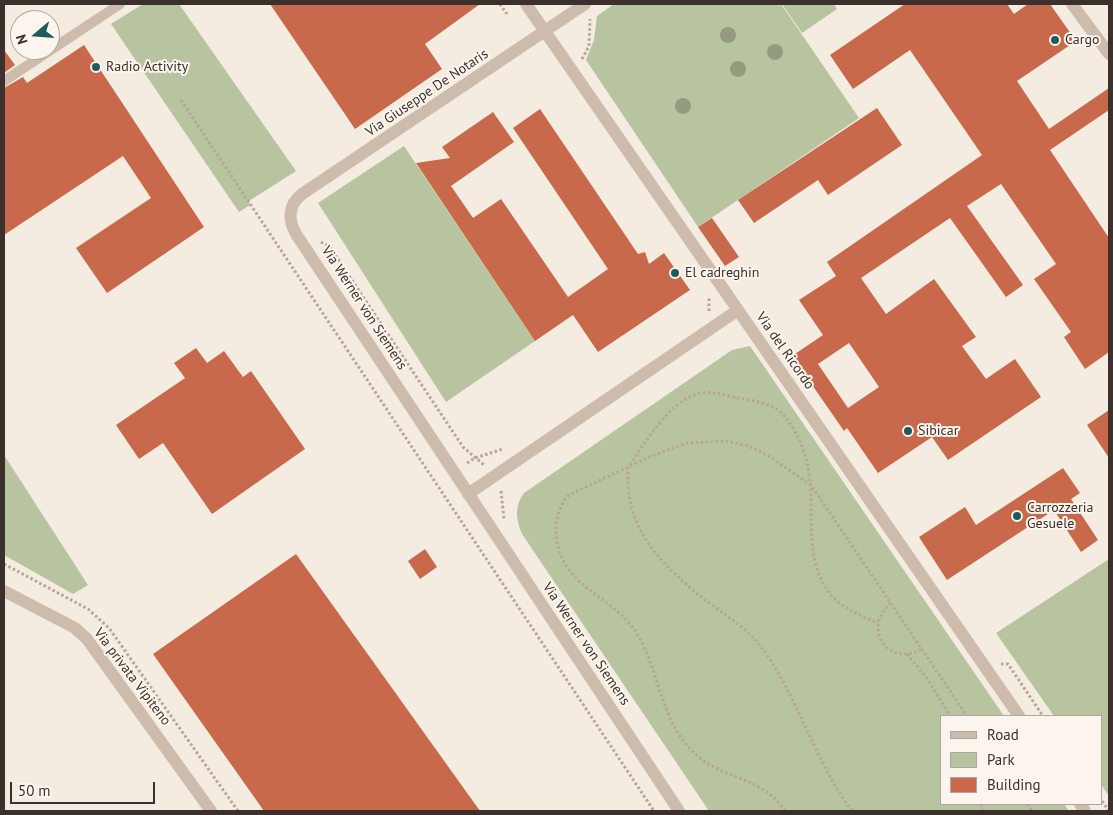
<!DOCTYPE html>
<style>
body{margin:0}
#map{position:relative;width:1113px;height:815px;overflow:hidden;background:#f4ebe1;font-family:"PT Sans",sans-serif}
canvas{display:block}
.frame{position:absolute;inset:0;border:5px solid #3b302b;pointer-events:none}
.legend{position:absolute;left:940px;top:715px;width:162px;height:90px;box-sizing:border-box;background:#fbf5ee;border:1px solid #aea6a0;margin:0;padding:6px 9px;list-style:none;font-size:15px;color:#3b302b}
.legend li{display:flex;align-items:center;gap:10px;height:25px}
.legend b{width:25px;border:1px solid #aea6a0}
.north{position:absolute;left:10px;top:10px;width:50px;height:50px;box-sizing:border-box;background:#fbf5ee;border:1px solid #aea6a0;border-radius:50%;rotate:252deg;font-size:14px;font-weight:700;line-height:20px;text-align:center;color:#3b302b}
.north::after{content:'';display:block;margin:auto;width:18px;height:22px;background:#1f5a5e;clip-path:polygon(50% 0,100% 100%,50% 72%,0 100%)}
.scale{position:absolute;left:10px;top:782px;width:145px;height:22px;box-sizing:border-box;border:2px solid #3b302b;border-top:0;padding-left:6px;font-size:15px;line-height:18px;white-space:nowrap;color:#3b302b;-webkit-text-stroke:4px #fbf5ee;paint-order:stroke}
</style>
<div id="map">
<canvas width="1113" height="815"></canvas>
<div class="frame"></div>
<ul class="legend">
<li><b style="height:6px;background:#cdbbac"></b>Road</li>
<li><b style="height:14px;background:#b8c4a0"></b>Park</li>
<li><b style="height:14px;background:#c8694b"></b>Building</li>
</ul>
<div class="north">N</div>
<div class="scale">50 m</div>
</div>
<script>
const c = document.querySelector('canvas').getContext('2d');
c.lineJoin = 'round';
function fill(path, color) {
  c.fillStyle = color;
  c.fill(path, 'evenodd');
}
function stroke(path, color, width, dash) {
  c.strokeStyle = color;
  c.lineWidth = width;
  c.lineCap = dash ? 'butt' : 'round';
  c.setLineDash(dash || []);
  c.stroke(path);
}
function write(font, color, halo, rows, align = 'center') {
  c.font = font + ' "PT Sans",sans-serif';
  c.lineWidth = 4;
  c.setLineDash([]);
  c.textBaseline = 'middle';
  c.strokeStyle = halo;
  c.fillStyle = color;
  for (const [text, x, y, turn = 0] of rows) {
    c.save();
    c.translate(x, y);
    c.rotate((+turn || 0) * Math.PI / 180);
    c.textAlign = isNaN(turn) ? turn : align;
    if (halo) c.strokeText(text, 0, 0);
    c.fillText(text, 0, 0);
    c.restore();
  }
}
const green = new Path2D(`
 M143 4H179L296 171 249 201 250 205 239 212 111 24Z
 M614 4H781L859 118 698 227 586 60 594 40 597 16Z
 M782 4H834L837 9 802 33Z
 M404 146 535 341 446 402 318 203Z
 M750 346 1004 716H942V804H1064L1069 811H709L522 534C516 520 514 506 524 493L732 350Z
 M4 455 88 585 73 594 4 555Z
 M1109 559V796L1102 786V716H1054L996 633Z`);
const building = new Path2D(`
 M270 4H480L425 44 442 69 355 129Z
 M905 4H1007L1014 14 1028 4H1050L1076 41 1017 81 1049 129 1109 88V110L1050 150 1109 238V352L1085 369 1064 337 1071 332 1034 279 1056 264 1001 184 967 206 1023 285 1006 297 950 218 861 278 886 314 934 279 976 337 962 346 986 379 1015 359 1041 397 948 460 932 437 878 473 847 428 844 431 792 356 823 335 799 300 836 276 827 262 982 155 910 50 853 89 830 55ZM849 343 879 387 848 408 818 364Z
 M84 45 204 227 107 293 76 248 151 198 123 156 4 235V88L23 77 27 83Z
 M4 50 15 65 4 73Z
 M877 108 902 145 828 195 818 180 754 223 738 200Z
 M540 109 638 254 645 252 649 264 664 253 690 290 598 352 573 315 535 341 416 163 450 158 442 147 493 112 514 142 451 186 473 218 501 199 568 297 608 269 513 128Z
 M712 218 739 257 725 266 698 227Z
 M196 348 207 363 224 351 243 377 251 371 305 449 212 514 163 443 139 459 116 425 185 378 174 363Z
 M1109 410V458L1087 425Z
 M1063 468 1080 493 1071 499 1098 540 1081 552 1054 510 947 580 919 537 965 507 976 525Z
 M425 549 437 567 420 579 408 561Z
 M296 554 480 811H264L153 654Z`);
const path = new Path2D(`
 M500 4 507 14
 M582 59 589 46 590 19
 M181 100 654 811
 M321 242 330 247 463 447 484 465
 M709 311V298
 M467 463 475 458 503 449
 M501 491 504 519
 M4 564 88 609 109 628 238 811
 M891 603C861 628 888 668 922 649
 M907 654 927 678 950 716
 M1001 664H1008L1043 716
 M1102 801 1109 811
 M981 804 982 811
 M1027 804 1032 811
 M785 811C760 774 721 781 691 750 660 717 660 674 639 637 614 593 558 590 556 530 556 517 560 504 569 495L649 457 687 443 726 441 748 446 767 455 811 485 967 716
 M852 811C817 764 801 707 769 658 754 633 731 619 708 602 678 579 642 547 632 509 628 496 628 482 628 468 644 444 670 400 700 393 712 391 723 395 734 397 746 400 760 401 771 406 782 411 788 420 794 430 825 482 799 532 822 581 832 604 856 614 878 623`);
const service = new Path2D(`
 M4 81 120 4`);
const minor = new Path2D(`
 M526 4 1019 716
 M585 4 302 194C288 205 288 220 296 234L679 811
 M1072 4 1109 54
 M468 494 738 310
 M4 591 75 628 87 639 211 811
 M1080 804 1085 811`);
const trees = [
 [728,35],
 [775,52],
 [738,69],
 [683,106]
];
const markers = [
 [1055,40,5,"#1f5a5e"],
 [96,67,5,"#1f5a5e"],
 [675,273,5,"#1f5a5e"],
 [908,431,5,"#1f5a5e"],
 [1017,516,5,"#1f5a5e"]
];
const poiNames = [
 ["Cargo",1065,40],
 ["Radio Activity",106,67],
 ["El cadreghin",685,273],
 ["Sibicar",918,431],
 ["Carrozzeria",1027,508],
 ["Gesuele",1027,524]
];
const streetNames = [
 ["Via Giuseppe De Notaris",427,93,-34],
 ["Via Werner von Siemens",364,308,57],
 ["Via del Ricordo",785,351,55],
 ["Via Werner von Siemens",586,644,56],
 ["Via privata Vipiteno",132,677,53]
];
fill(green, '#b8c4a0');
fill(building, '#c8694b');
stroke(path, '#b9a596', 3, [2.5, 2.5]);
stroke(service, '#cdbbac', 10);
stroke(minor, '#cdbbac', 12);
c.fillStyle = '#969b7f';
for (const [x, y] of trees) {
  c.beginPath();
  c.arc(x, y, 8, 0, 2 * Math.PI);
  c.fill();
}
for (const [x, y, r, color] of markers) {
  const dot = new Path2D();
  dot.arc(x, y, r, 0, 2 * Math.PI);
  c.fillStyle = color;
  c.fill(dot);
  stroke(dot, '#fbf5ee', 2);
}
write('14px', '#3b302b', '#fbf5ee', poiNames, 'left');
write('14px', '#3b302b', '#fbf5ee', streetNames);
</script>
